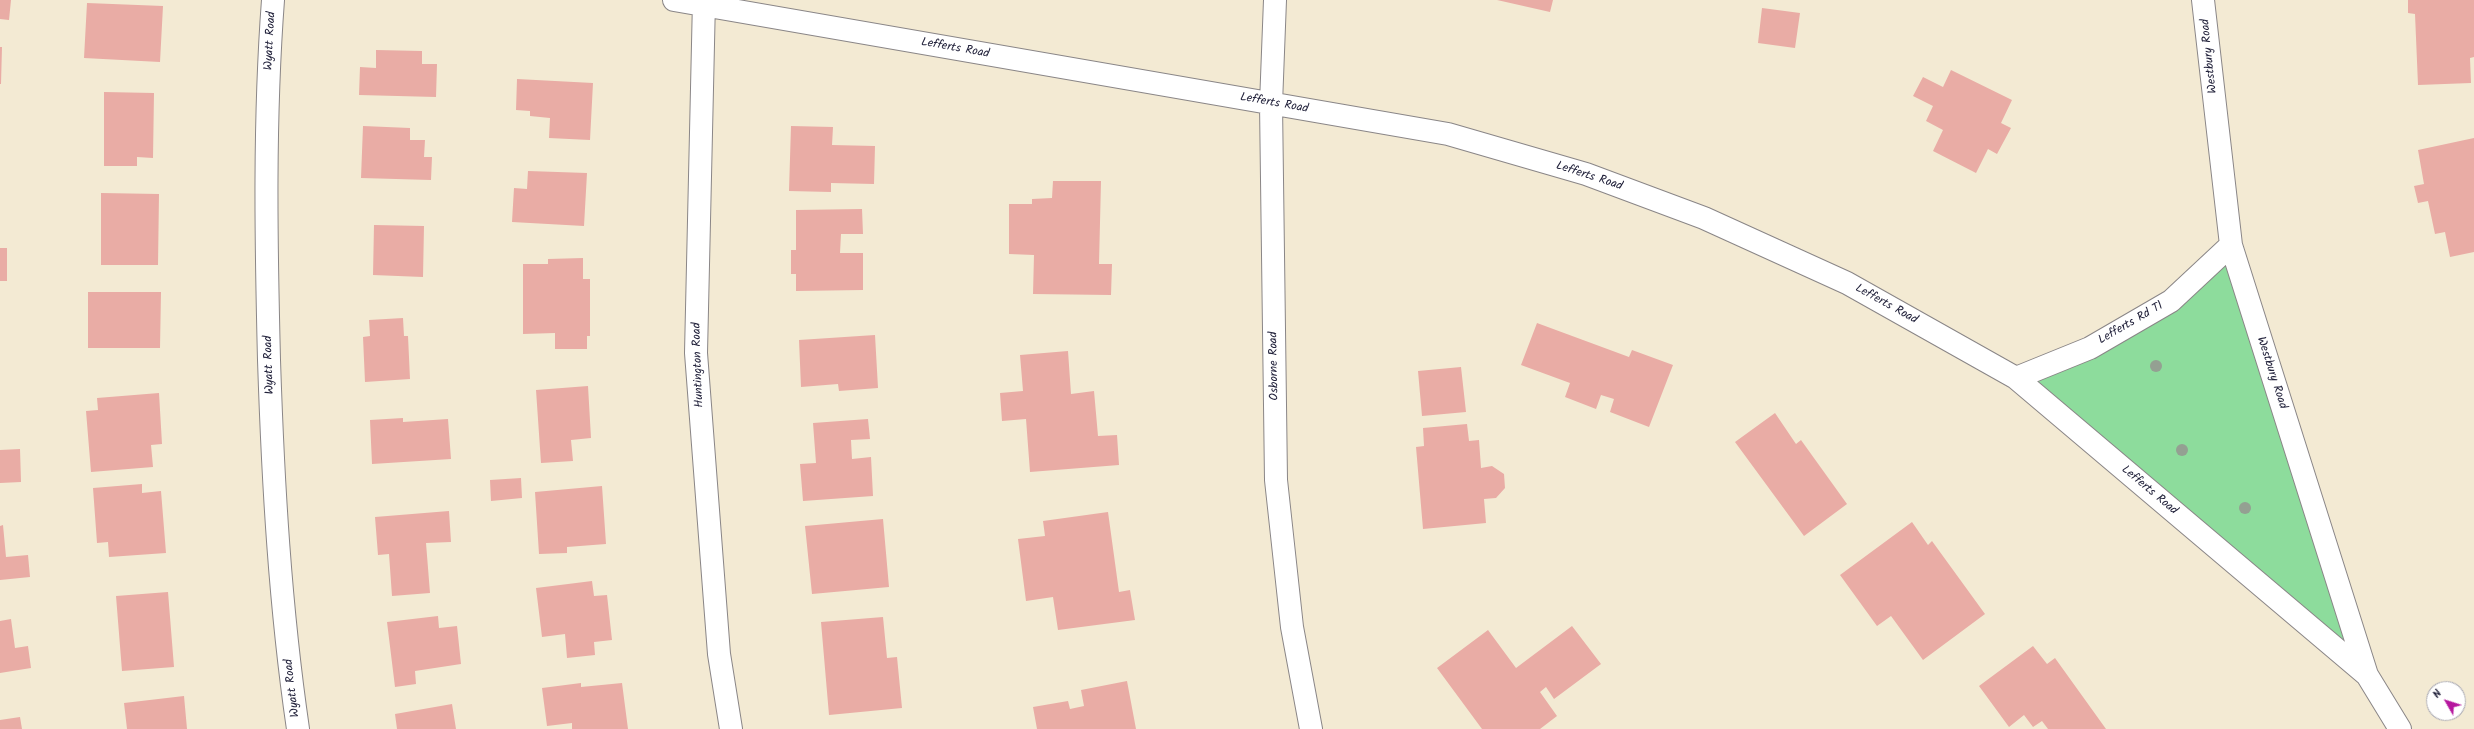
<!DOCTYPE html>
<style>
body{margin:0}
#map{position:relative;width:2474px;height:729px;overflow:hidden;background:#f3ead3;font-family:Kalam,sans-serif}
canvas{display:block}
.north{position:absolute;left:2426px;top:681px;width:40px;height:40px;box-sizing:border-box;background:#fff;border:1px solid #a7a7b1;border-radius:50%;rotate:309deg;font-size:11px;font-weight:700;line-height:16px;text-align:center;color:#22223b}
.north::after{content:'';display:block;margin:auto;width:14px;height:18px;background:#b5179e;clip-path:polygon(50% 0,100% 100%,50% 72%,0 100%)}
</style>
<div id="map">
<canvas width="2474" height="729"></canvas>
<div class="north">N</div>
</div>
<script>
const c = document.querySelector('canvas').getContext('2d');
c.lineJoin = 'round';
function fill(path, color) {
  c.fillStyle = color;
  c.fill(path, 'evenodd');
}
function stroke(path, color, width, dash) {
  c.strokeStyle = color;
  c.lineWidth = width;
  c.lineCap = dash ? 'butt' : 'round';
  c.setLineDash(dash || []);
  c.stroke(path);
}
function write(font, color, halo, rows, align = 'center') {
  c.font = font + ' Kalam,sans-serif';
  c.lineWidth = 4;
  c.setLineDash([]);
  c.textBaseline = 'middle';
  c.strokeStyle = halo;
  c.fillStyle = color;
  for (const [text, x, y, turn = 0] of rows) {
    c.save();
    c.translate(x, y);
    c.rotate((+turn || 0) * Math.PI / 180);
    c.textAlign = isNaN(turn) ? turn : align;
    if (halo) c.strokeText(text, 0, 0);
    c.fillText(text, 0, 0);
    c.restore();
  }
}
const green = new Path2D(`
 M2231 245 2362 667 2016 378 2090 348Z`);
const building = new Path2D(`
 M0 0H11L9 20 0 19Z
 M1497 0H1553L1550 12Z
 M2408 0H2474V57L2470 58 2471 83 2418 85 2415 14 2408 13Z
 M87 3 163 6 160 62 84 58Z
 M1762 8 1800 13 1795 48 1758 43Z
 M0 47H2L1 84H0Z
 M376 50 422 51V64H437L436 97 359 95 360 67 376 68Z
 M1951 70 2012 100 2001 123 2011 128 1997 154 1988 149 1976 173 1933 151 1943 130 1926 121 1933 106 1913 96 1923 77 1943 87Z
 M517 79 593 83 590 140 549 138 550 118 530 116V111L516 110Z
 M104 92 154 93 153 158 137 157V166H104Z
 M363 126 410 128V140H425L424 157H432L431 180 361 178Z
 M791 126 833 127 832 145 875 146 874 184 831 183V192L789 191Z
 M2474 138V252L2450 257 2445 232 2435 234 2428 201 2418 203 2414 186 2424 184 2418 150Z
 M528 171 587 173 584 226 512 222 514 188 527 189Z
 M1053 181H1101L1099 264H1112L1111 295 1033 294 1034 255 1009 254V204H1032V199L1052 198Z
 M101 193 159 194 158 265H101Z
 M862 209 863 234H841L840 253H863V290L796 291V274H791V250H796V210Z
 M374 225 424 226 423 277 373 275Z
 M0 248H7V281H0Z
 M583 258V279H590V336H587V349H555V333L523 334V264H548V259Z
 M88 292H161L160 348H88Z
 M403 318 404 336H408L410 379 365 382 363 337 370 336 369 320Z
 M1537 323 1629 357 1632 350 1673 365 1649 427 1610 412 1614 399 1601 395 1596 409 1565 397 1570 383 1521 365Z
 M875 335 878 388 839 391 838 384 801 387 799 340Z
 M1068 351 1071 394 1094 391 1098 436 1117 435 1119 465 1030 472 1026 419 1002 421 1000 393 1023 391 1020 355Z
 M1461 367 1466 412 1422 416 1418 371Z
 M588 386 591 438 571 440 573 461 541 463 536 390Z
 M159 393 162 444 151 445 153 467 91 472 86 411 98 410 97 398Z
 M1775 413 1796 444 1801 440 1847 504 1804 536 1735 442Z
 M403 418V422L448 419 451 459 372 464 370 420Z
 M868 419 870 439 851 440 852 459 871 457 873 496 803 501 800 464 816 463 813 423Z
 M1467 424 1469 441 1479 440 1481 468 1492 466 1504 474 1505 488 1496 498 1484 499 1486 523 1423 529 1416 447 1424 446 1423 428Z
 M20 449 21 482 0 483V450Z
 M521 478 522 498 491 501 490 480Z
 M142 484V493L161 491 166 553 109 557 108 542 97 543 93 488Z
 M602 486 606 544 567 547V553L539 554 535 492Z
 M449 511 451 542 426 543 430 593 392 596 389 554 378 555 375 517Z
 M1108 512 1119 592 1130 590 1135 620 1058 630 1053 597 1026 601 1018 539 1045 536 1043 521Z
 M883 519 889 587 812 594 805 526Z
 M1912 522 1928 545 1932 541 1985 614 1923 660 1891 616 1877 626 1840 575Z
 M3 525 6 557 28 555 30 577 0 580V526Z
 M592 581 594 596 607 595 612 640 594 642 595 655 567 658 565 634 542 637 536 588Z
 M168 592 174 667 122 671 116 596Z
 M438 616 439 628 457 626 461 664 415 671 416 684 395 687 387 622Z
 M883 617 887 658 897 657 902 708 829 715 821 622Z
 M11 619 15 648 28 646 31 668 0 673V621Z
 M1572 626 1601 664 1554 699 1546 687 1540 692 1557 716 1540 729H1482L1437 668 1488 630 1516 668Z
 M2033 646 2047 664 2055 658 2106 729H2048L2042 721 2033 727 2024 715 2009 727 1979 686Z
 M1127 681 1136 729H1037L1033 707 1068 701 1070 709 1084 706 1081 690Z
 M581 683V687L622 683 628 729H572V723L547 726 542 688Z
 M184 696 187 729H127L124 703Z
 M452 704 456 729H397L395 714Z
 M20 717 22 729H0V720Z`);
const minor = new Path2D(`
 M273 0C264 120 266 240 269 360 273 483 280 606 298 729
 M674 0 1448 134 1586 174 1704 218 1847 283 2016 378 2367 675
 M704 0 696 353 719 654 731 729
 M1275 0 1271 104 1276 480 1292 627 1311 729
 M2203 0 2231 245 2367 675 2400 729
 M2016 378 2090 348 2171 301 2231 245`);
const trees = [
 [2156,366],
 [2182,450],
 [2245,508]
];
const streetNames = [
 ["Wyatt Road",271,41,-87],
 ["Lefferts Road",955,49,10],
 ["Westbury Road",2210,56,-96],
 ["Lefferts Road",1274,104,10],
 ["Lefferts Road",1589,177,18],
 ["Lefferts Road",1886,305,29],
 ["Lefferts Rd Tl",2131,324,-30],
 ["Wyatt Road",270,365,-92],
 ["Huntington Road",699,365,-92],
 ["Osborne Road",1275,366,-91],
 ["Westbury Road",2271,373,72],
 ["Lefferts Road",2149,491,40],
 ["Wyatt Road",293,688,-97]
];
fill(green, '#8ddc9c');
fill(building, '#e9aca5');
stroke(minor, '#8a8687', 24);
stroke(minor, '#fff', 22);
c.fillStyle = '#94a092';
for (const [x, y] of trees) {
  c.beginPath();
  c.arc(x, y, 6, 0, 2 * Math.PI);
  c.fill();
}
write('12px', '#22223b', '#fff', streetNames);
</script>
